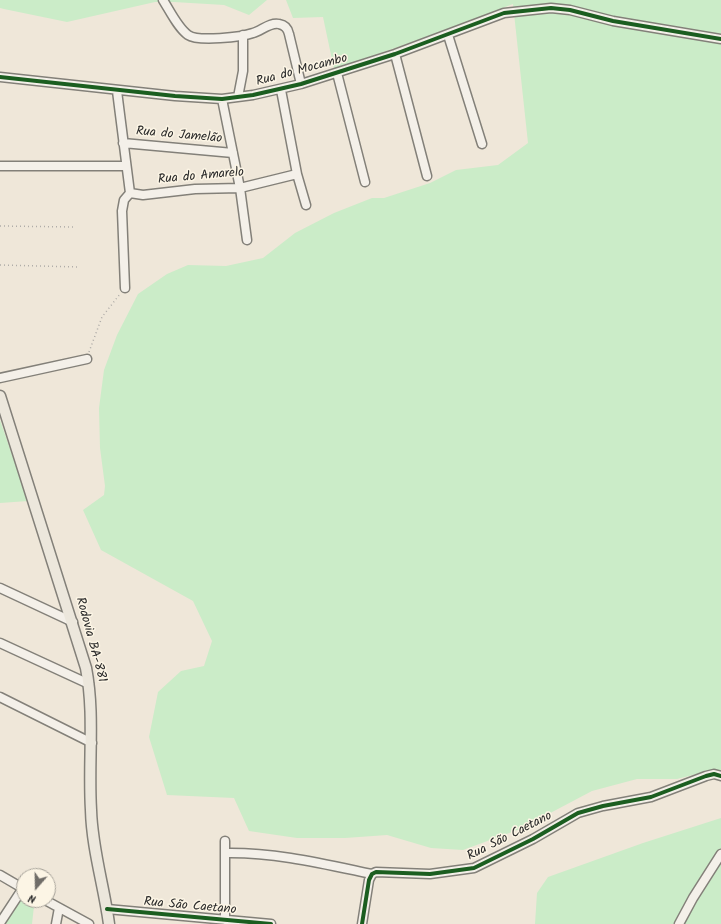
<!DOCTYPE html>
<meta charset="utf-8">
<style>
body{margin:0}
#map{position:relative;width:721px;height:924px;overflow:hidden;background:#efe7d9;font-family:Kalam,sans-serif}
canvas{display:block}
.north{position:absolute;left:16px;top:868px;width:40px;height:40px;box-sizing:border-box;background:#fcf5e5;border:1px solid #a8a49b;border-radius:50%;rotate:200deg;font-size:11px;font-weight:700;line-height:16px;text-align:center;color:#2b2b2b}
.north::after{content:'';display:block;margin:auto;width:14px;height:18px;background:#706d68;clip-path:polygon(50% 0,100% 100%,50% 72%,0 100%)}
</style>
<div id="map">
<canvas width="721" height="924"></canvas>
<div class="north">N</div>
</div>
<script>
const c = document.querySelector('canvas').getContext('2d');
c.lineJoin = 'round';
function fill(path, color) {
  c.fillStyle = color;
  c.fill(path, 'evenodd');
}
function stroke(path, color, width, dash) {
  c.strokeStyle = color;
  c.lineWidth = width;
  c.lineCap = dash ? 'butt' : 'round';
  c.setLineDash(dash || []);
  c.stroke(path);
}
function write(font, color, halo, rows, align = 'center') {
  c.font = font + ' Kalam,sans-serif';
  c.lineWidth = 3;
  c.setLineDash([]);
  c.textBaseline = 'middle';
  c.strokeStyle = halo;
  c.fillStyle = color;
  for (const [text, x, y, turn = 0] of rows) {
    c.save();
    c.translate(x, y);
    c.rotate((+turn || 0) * Math.PI / 180);
    c.textAlign = isNaN(turn) ? turn : align;
    if (halo) c.strokeText(text, 0, 0);
    c.fillText(text, 0, 0);
    c.restore();
  }
}
const green = new Path2D(`
 M0 0H267L249 15 224 5 174 2H155L67 22 4 9 0 8Z
 M286 0H721V776L709 771 677 779H637L592 791 520 829 463 850 431 848 387 835 345 838H297L249 831 234 798 167 795 149 737 158 692 181 671 204 666 212 641 193 601 101 550 83 510 104 495 105 486 100 448 99 408 104 370 117 335 138 294 167 274 188 265 226 266 263 258 295 233 334 213 372 198H384L430 183 456 170 498 165 528 143 513 4 433 35 334 69 323 17 293 18Z
 M0 420 28 501 0 503Z
 M721 818V924H535L537 893 548 877 643 843Z
 M19 898 34 906 32 924H4Z`);
const path = new Path2D(`
 M0 226 74 227
 M0 265 79 267
 M89 352 102 317 120 294`);
const minor = new Path2D(`
 M163 0C170 11 178 28 188 35 198 42 242 37 253 33 261 31 270 22 279 24 285 25 288 29 289 34L301 84
 M448 35 482 144
 M395 54 427 176
 M337 73 365 182
 M0 77 175 96 222 99 253 95 301 84 395 54 504 13 551 8 570 10 613 21 721 39
 M281 90 297 174 306 205
 M117 91 130 193
 M238 97 243 71V35
 M222 99 240 188 247 240
 M123 143 233 153
 M0 166H126
 M130 193 143 195 195 189 240 188 297 174
 M125 288 122 211 124 200 130 193
 M0 378 87 359
 M0 588 73 622
 M0 643 89 684
 M0 697 92 743
 M225 841V920
 M225 853C275 852 324 864 372 874
 M0 875 24 889
 M45 900 89 924
 M107 909 271 924
 M0 923 23 888
 M56 924 59 908
 M362 924 369 880 372 874 376 872 430 874 474 868 533 839 578 813 603 806 651 797 706 776 714 774 721 776
 M679 924 693 898 721 854`);
const major = new Path2D(`
 M0 396 86 668C95 715 88 762 91 810 92 849 104 886 109 924`);
const cycleway = new Path2D(`
 M0 77 175 96 222 99 253 95 301 84 395 54 504 13 551 8 570 10 613 21 721 39
 M107 909 271 924
 M362 924 369 880 372 874 376 872 430 874 474 868 533 839 578 813 603 806 651 797 706 776 714 774 721 776`);
const streetNames = [
 ["Rua do Mocambo",302,71,-15],
 ["Rua do Jamelão",179,136,5],
 ["Rua do Amarelo",201,177,-5],
 ["Rodovia BA-881",90,640,75],
 ["Rua São Caetano",510,837,-27],
 ["Rua São Caetano",190,907,5]
];
fill(green, '#cbecc8');
stroke(minor, '#838079', 11);
stroke(major, '#838079', 13);
stroke(path, '#afaca8', 1.5, [1, 3]);
stroke(minor, '#f4f0e9', 8);
stroke(major, '#ece7dc', 10);
stroke(cycleway, '#1b5e20', 4);
write('13px', '#2b2b2b', '#fcf5e5', streetNames);
</script>
